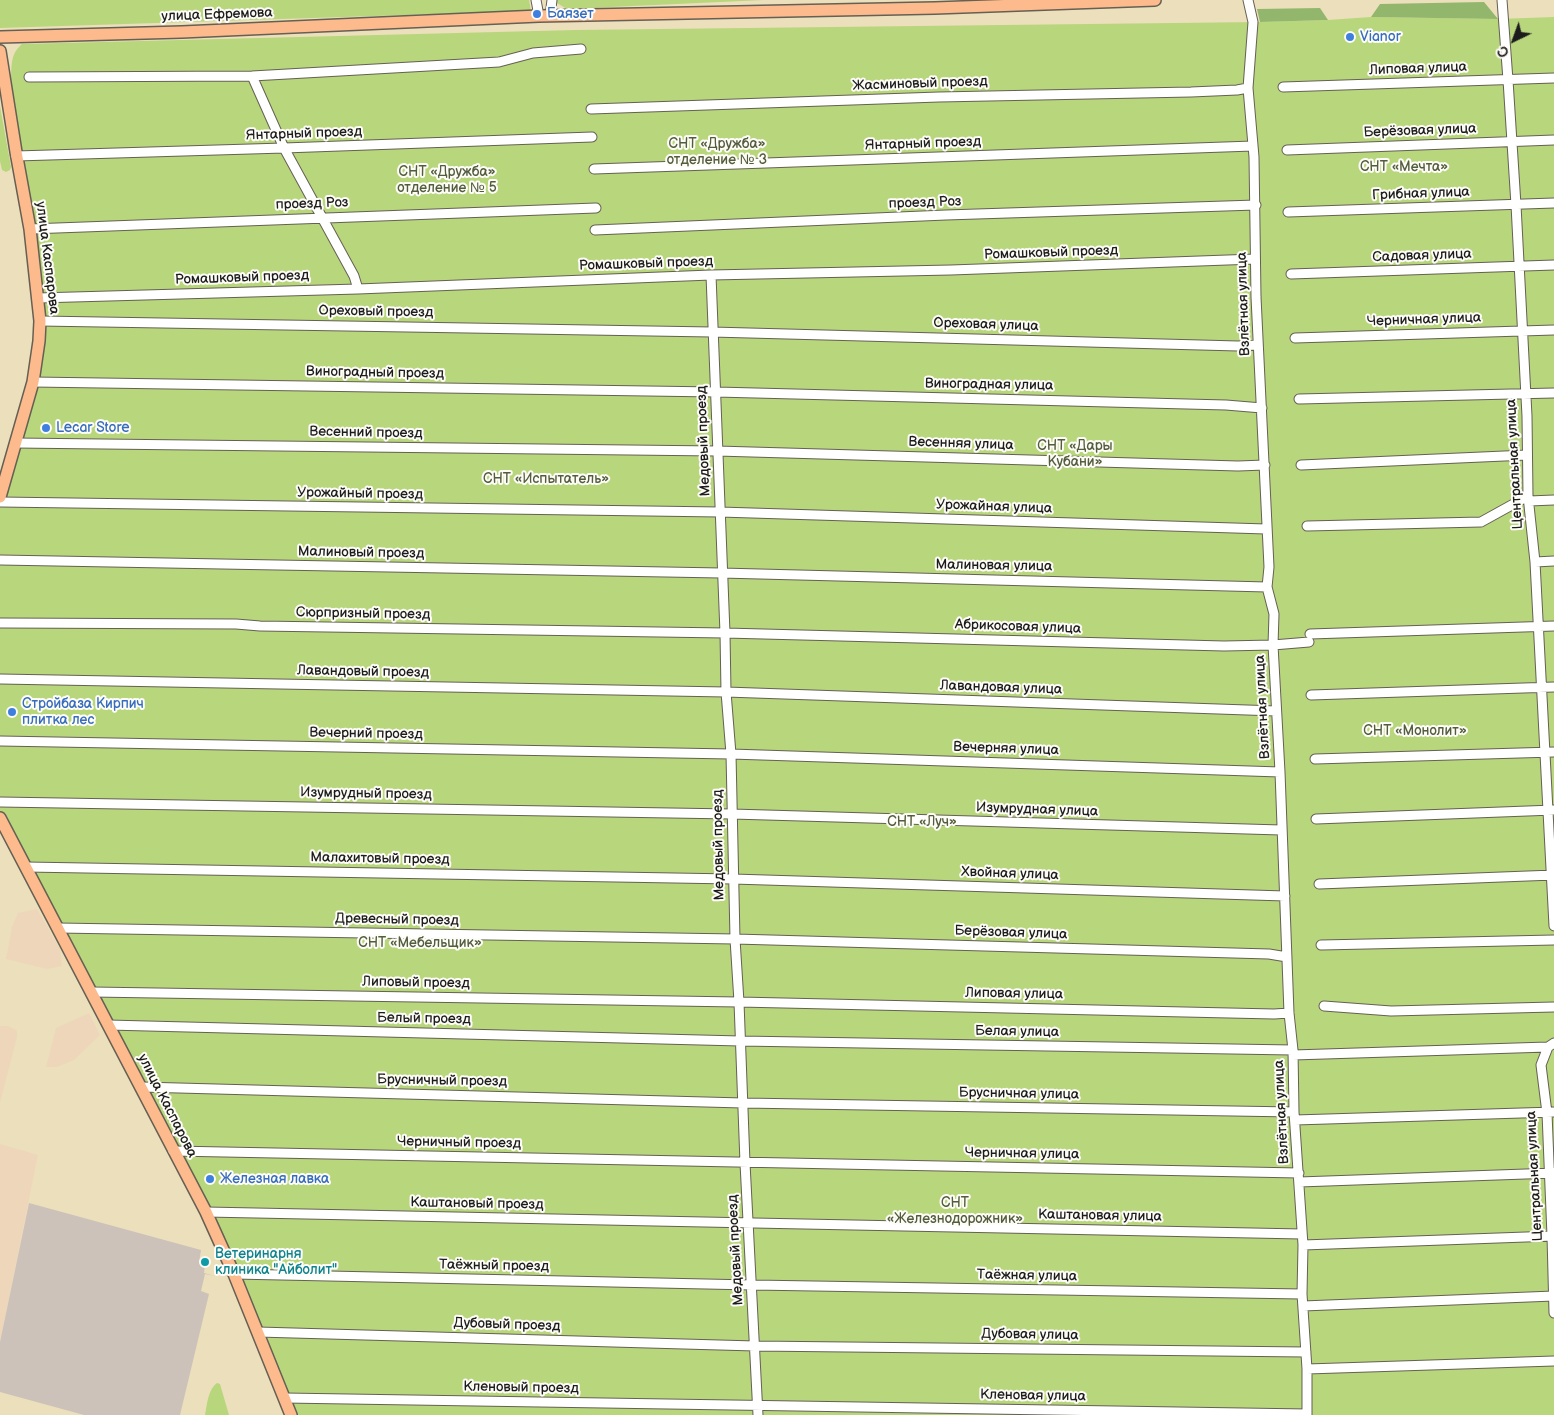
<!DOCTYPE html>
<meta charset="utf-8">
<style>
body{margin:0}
#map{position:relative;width:1554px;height:1415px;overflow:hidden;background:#ecdfbc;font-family:"Balsamiq Sans",sans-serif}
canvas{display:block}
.north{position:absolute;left:1489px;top:15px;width:50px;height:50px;-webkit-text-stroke:4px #fdfcf7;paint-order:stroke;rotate:222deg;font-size:14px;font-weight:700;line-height:20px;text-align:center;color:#1c1c1c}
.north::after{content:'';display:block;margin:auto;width:18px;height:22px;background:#1c1c1c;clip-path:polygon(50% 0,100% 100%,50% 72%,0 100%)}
</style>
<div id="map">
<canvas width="1554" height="1415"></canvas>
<div class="north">С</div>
</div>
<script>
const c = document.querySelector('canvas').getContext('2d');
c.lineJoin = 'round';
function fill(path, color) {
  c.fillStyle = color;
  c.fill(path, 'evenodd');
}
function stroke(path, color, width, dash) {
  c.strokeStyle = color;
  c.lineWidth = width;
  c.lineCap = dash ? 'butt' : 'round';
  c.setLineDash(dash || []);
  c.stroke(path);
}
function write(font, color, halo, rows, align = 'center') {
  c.font = font + ' "Balsamiq Sans",sans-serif';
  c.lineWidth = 4;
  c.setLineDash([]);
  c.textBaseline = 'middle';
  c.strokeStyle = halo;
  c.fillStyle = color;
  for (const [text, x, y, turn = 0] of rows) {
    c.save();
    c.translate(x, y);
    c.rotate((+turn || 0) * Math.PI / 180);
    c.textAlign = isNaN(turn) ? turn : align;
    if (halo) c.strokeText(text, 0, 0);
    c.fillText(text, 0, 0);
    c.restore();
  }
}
const built = new Path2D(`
 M37 909 60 949 62 966 47 969 6 959 12 927 18 913Z
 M89 1013 100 1035 74 1060 57 1067H46L56 1028Z
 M0 1026H8L14 1029 17 1031V1037L0 1103Z
 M0 1144 38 1155 0 1342Z`);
const industrial = new Path2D(`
 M29 1203 201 1250 199 1263 205 1265 204 1273 215 1276 205 1274 201 1291 209 1294 180 1415H84L0 1392V1342Z`);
const green = new Path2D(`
 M0 0H529L531 11 0 28Z
 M552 0H764L567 9Z
 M1371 17 1498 19 1554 17V1415H291L234 1274 0 818V497L15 443 40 321 3 76H11C12 62 11 54 22 44L576 30 1260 22 1328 20Z
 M0 106 11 167 10 170 6 172 2 170 0 161Z
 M217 1383 220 1384 229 1415H205C207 1405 208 1389 217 1383Z`);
const forest = new Path2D(`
 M1484 2 1498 19 1371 17 1380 4Z
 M1320 8 1328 20 1260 22 1257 9Z`);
const minor = new Path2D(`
 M536 0 539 16
 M1248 0 1253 22 1248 88 1254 157 1256 297 1269 567 1267 587 1274 614 1273 645 1280 772 1289 1013 1293 1050 1294 1112 1303 1245 1302 1294 1307 1369V1415
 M1502 0 1508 80 1516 205 1527 416 1528 496 1535 562 1554 926
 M550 16 552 0
 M252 76 284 148 354 276 358 289
 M29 77 252 76 499 62 533 53 581 49
 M1283 87 1554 78
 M591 109 939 97 1191 92 1237 90 1248 88
 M1287 150 1554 140
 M16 156 284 148 592 137
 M594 169 1253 146
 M1288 212 1554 203
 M30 229 596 208
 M595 230 946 215 1256 205
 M1291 274 1554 265
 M711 275 725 633 726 692 731 754 735 939 739 1002 745 1163 758 1415
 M38 298 358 289 711 275 951 270 1255 259
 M40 321 712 332 1238 346 1258 345
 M1295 338 1554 330
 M33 382 716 392 1226 405 1262 408
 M1299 399 1554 393
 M15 443 717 451 1238 466 1265 465
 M1301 465 1527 455
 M1529 501 1554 500
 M0 502 720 512 1266 529
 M1307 526 1481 522 1528 496
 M0 560 721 573 1267 587
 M1535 562 1554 561
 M0 623 236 624 260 626 725 633 1224 646 1273 645 1309 642
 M1310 634 1554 626
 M0 679 726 692 1276 711
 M1311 695 1554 687
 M0 741 731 754 1280 772
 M1315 759 1554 752
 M0 802 732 814 1281 830
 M1316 819 1554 810
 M26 867 733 879 1285 896
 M1319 884 1554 875
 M58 928 735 939 1269 954 1287 957
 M1321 945 1554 940
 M92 992 739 1002 1274 1014 1289 1013
 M1324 1006 1391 1011 1554 1007
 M108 1025 740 1041 1293 1050
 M1554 1043 1548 1047 1541 1065 1547 1113 1552 1236 1554 1313
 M1293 1055 1548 1047
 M141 1087 743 1103 1294 1112
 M1295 1120 1554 1112
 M173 1151 1299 1173
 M1299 1182 1554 1173
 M206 1212 1302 1234
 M1303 1245 1554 1236
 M234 1274 753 1285 1302 1294
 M1303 1306 1554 1296
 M258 1332 755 1346 1306 1352
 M1307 1369 1554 1361
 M284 1398 1307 1414`);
const major = new Path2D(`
 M0 37 182 32 539 16 935 8 1155 0
 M0 51 16 152 30 229 40 321 39 341 33 382 0 497
 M0 818 206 1212 234 1274 291 1415`);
const markers = [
 [537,14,5,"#3f7fe0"],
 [1350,37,5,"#3f7fe0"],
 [46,428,5,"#3f7fe0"],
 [12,712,5,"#3f7fe0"],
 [210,1179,5,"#3f7fe0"],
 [205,1262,5,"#0f9aa8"]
];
const shopNames = [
 ["Баязет",547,14],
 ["Vianor",1360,37],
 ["Lecar Store",56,428],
 ["Стройбаза Кирпич",22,704],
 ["плитка лес",22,720],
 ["Железная лавка",220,1179]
];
const streetNames = [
 ["улица Ефремова",217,15,-2],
 ["Липовая улица",1418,69,-2],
 ["Жасминовый проезд",920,84,-2],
 ["Берёзовая улица",1420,131,-2],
 ["Янтарный проезд",304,134,-2],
 ["Янтарный проезд",923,144,-2],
 ["Грибная улица",1421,194,-2],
 ["проезд Роз",925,203,-2],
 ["проезд Роз",312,204,-2],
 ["Ромашковый проезд",1051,253,-2],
 ["Садовая улица",1422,256,-2],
 ["улица Каспарова",47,258,83],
 ["Ромашковый проезд",646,264,-2],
 ["Ромашковый проезд",242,278,-2],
 ["Взлётная улица",1244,304,-92],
 ["Ореховый проезд",376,312,1],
 ["Черничная улица",1424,320,-2],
 ["Ореховая улица",986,325,2],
 ["Виноградный проезд",375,373,1],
 ["Виноградная улица",989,385,1],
 ["Весенний проезд",366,433,1],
 ["Медовый проезд",704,441,-92],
 ["Весенняя улица",961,444,2],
 ["Центральная улица",1515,464,-93],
 ["Урожайный проезд",360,494,1],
 ["Урожайная улица",994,507,2],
 ["Малиновый проезд",361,553,1],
 ["Малиновая улица",994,566,1],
 ["Сюрпризный проезд",363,614,1],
 ["Абрикосовая улица",1018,627,2],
 ["Лавандовый проезд",363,672,1],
 ["Лавандовая улица",1001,688,2],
 ["Взлётная улица",1263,707,-93],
 ["Вечерний проезд",366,734,1],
 ["Вечерняя улица",1006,749,2],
 ["Изумрудный проезд",366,794,1],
 ["Изумрудная улица",1037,810,2],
 ["Медовый проезд",719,845,-91],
 ["Малахитовый проезд",380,859,1],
 ["Хвойная улица",1010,874,2],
 ["Древесный проезд",397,920,1],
 ["Берёзовая улица",1011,933,2],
 ["Липовый проезд",416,983,1],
 ["Липовая улица",1014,994,1],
 ["Белый проезд",424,1019,1],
 ["Белая улица",1017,1032,1],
 ["Брусничный проезд",442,1081,1],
 ["Брусничная улица",1019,1094,1],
 ["улица Каспарова",167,1106,63],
 ["Взлётная улица",1282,1112,-93],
 ["Черничный проезд",459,1143,1],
 ["Черничная улица",1022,1154,1],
 ["Центральная улица",1535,1176,-93],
 ["Каштановый проезд",477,1204,1],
 ["Каштановая улица",1100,1216,1],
 ["Медовый проезд",736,1250,-93],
 ["Таёжный проезд",494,1266,1],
 ["Таёжная улица",1027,1276,1],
 ["Дубовый проезд",507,1325,2],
 ["Дубовая улица",1030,1335,1],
 ["Кленовый проезд",521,1388,1],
 ["Кленовая улица",1033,1396,1]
];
const parkNames = [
 ["СНТ «Дружба»",717,144],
 ["отделение № 3",717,160],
 ["СНТ «Мечта»",1404,167],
 ["СНТ «Дружба»",447,172],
 ["отделение № 5",447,188],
 ["СНТ «Дары",1075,446],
 ["Кубани»",1075,462],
 ["СНТ «Испытатель»",546,479],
 ["СНТ «Монолит»",1415,731],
 ["СНТ «Луч»",922,822],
 ["СНТ «Мебельщик»",420,943],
 ["СНТ",955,1203],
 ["«Железнодорожник»",955,1219]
];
const cultureNames = [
 ["Ветеринарня",215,1254],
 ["клиника \"Айболит\"",215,1270]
];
fill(built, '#eed6bb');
fill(industrial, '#ccc2b9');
fill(green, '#b8d67c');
fill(forest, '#92b76c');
stroke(minor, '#656054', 11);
stroke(major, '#656054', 14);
stroke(minor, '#fff', 9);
stroke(major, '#fcba8d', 11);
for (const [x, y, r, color] of markers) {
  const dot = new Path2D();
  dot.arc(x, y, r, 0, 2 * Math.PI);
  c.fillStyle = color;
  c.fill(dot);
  stroke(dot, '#fdfcf7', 2);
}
write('14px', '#366cbe', '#fdfcf7', shopNames, 'left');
write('14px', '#1c1c1c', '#fdfcf7', streetNames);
write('14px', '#535d3e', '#fdfcf7', parkNames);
write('14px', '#0d838f', '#fdfcf7', cultureNames, 'left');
</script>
